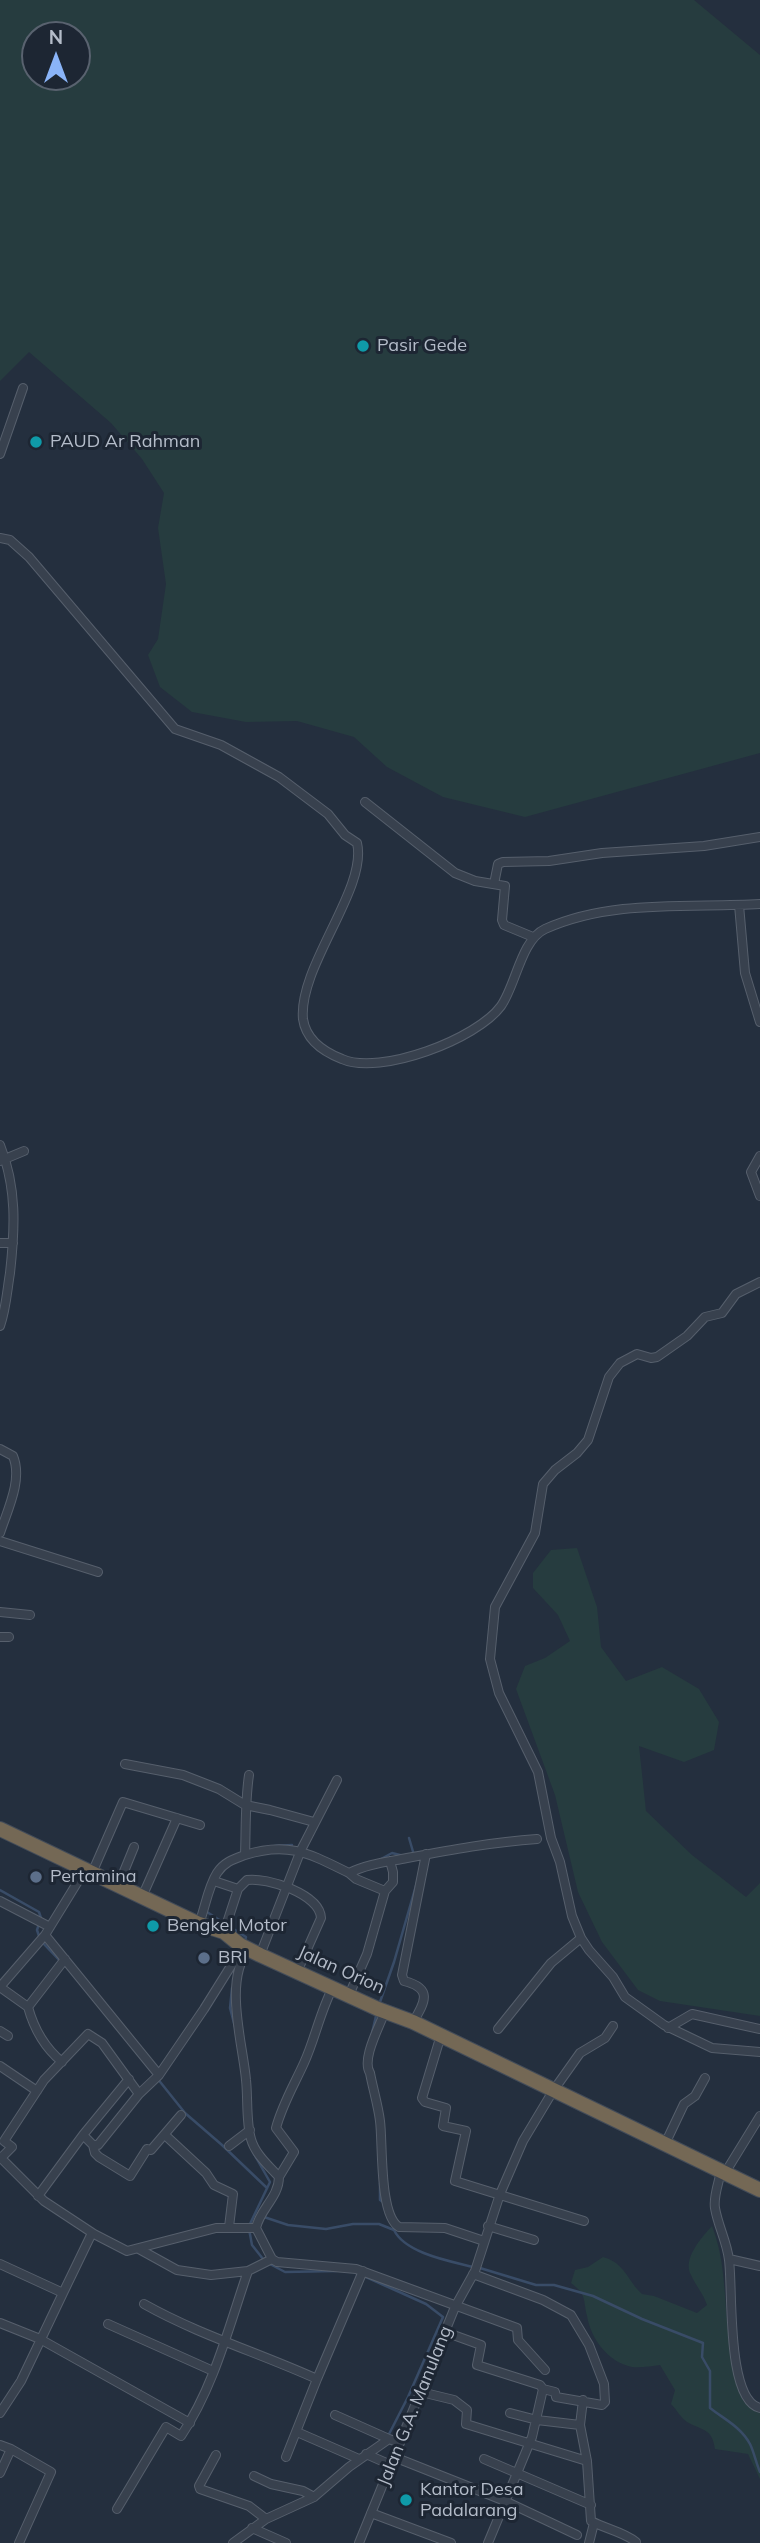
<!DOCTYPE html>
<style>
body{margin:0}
#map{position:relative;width:760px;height:2543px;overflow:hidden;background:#242f3e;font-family:Mulish,sans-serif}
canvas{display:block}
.north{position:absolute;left:21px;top:21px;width:70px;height:70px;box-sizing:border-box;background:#1d2633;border:2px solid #59626f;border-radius:50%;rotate:0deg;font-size:19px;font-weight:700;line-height:28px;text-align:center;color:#b4bcc9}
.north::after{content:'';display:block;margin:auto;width:24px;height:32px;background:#8ab4f8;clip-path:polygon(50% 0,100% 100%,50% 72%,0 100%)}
</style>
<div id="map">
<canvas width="760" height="2543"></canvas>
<div class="north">N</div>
</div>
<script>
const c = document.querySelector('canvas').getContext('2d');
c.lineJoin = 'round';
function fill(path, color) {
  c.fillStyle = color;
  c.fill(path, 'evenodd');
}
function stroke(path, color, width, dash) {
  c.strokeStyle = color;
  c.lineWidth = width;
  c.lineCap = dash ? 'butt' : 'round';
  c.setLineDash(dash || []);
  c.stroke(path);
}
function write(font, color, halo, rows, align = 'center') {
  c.font = font + ' Mulish,sans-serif';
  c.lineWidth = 6;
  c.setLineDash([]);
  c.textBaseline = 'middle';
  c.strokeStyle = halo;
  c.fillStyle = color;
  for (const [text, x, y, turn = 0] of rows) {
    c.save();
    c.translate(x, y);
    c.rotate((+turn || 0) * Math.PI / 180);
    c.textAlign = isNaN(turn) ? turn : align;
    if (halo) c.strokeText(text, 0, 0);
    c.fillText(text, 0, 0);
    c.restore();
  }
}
const green = new Path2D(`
 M0 0H694L760 55V753L525 817 443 797 387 767 354 737 297 721 246 722 192 712 160 687 148 655 158 639 166 584 158 528 164 493 142 459 111 423 29 352 0 381ZM77 35V77H35V35Z
 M577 1548 597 1607 601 1647 626 1681 662 1667 699 1689 719 1722 714 1750 684 1762 639 1746 646 1811 692 1855 746 1897 760 1883V2016L660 2001 638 1990 602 1942 578 1892 555 1795 516 1689 525 1666 545 1658 570 1641 558 1615 533 1588V1573L551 1550Z
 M712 2226C725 2259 724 2293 728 2328 730 2353 737 2378 744 2402L760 2413V2479L748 2454 715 2449C712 2428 703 2431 687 2422 681 2418 676 2409 671 2404L675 2390 660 2365C652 2366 641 2368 632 2367 608 2362 591 2339 587 2316 583 2299 587 2295 571 2283L575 2270 588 2267 603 2257C625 2263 627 2280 642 2294L654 2296 697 2313 707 2305C703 2293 696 2286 691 2275 682 2259 702 2237 712 2226Z`);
const stream = new Path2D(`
 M409 1838 414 1855
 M275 1846 292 1845
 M381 1859 392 1853 404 1856
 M0 1890 39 1912 41 1918 37 1930 39 1936
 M207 1912 224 1923
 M229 1926 246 1937 245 1941
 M42 1942 61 1962
 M232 1988 230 2008 235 2027
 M380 2002 394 1962 417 1882
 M372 2033 376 2016
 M157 2078 185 2113 222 2145 267 2188
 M380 2183V2200L383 2202
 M264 2217 288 2225 326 2229 353 2224H379L394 2230C405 2253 449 2261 473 2267
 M249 2226 270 2182 254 2154
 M249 2229 252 2245 263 2259
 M268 2263 285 2272 336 2271
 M480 2268 536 2285H554L593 2296 642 2319 703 2343 702 2357 710 2371V2408C724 2419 741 2427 750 2444 754 2452 756 2463 760 2472
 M366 2277 426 2304 443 2317 408 2397 387 2438`);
const street = new Path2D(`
 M0 454 23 388
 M0 538 10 540 29 557 175 729 221 745 279 777 328 814 345 835 357 843C368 888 298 967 303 1019 306 1040 324 1052 342 1059 380 1076 477 1039 501 1006 516 985 521 940 545 929 611 899 689 908 760 904
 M365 802 455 873 475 881 505 886 502 920 504 925 533 937
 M494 884 498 864 503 862 549 861 602 853 704 846 760 837
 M739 905 745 973 760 1022
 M0 1145C17 1188 15 1228 10 1273 7 1291 6 1309 0 1326
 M760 1156 751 1172 760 1196
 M0 1161 24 1151
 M0 1243H13
 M760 1282 736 1294 722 1313 705 1317 687 1336 657 1357 651 1358 637 1354 620 1363 609 1377 588 1440 577 1453 555 1470 543 1484 535 1533 495 1607 490 1659 499 1693 538 1772 551 1838 560 1862 572 1916 581 1938 589 1950 613 1977 625 1997 664 2025 712 2048 760 2052
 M0 1449 13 1456C23 1480 7 1511 0 1533
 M0 1541 98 1572
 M0 1612 30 1615
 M0 1637H9
 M125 1764 183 1775 219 1789 245 1805 270 1810 314 1822
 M245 1855C246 1828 245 1802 249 1775
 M92 1873 123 1802 200 1825
 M349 1873C367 1864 387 1862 407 1858 450 1850 493 1842 537 1839
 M214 1881 238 1889
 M118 1886 134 1847
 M142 1897 177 1818
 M0 1901 50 1927
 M199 1924C205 1908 208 1887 217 1873 224 1862 234 1859 245 1855 289 1841 310 1854 349 1873L356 1879 385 1891
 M224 1932 238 1889 247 1880C267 1877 320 1894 321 1918L297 1972
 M45 1935 159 2075
 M249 1949C223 1980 243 2044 246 2080 248 2097 246 2123 251 2139 255 2154 269 2166 279 2177 279 2197 260 2209 256 2228
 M260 1955 301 1850 337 1780
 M0 1987 45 1935 85 1870
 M0 1987 28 2007C34 2029 44 2047 62 2062
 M349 1995 367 1954 385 1891 393 1882V1872L390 1861
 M28 2007 65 1959
 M385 2011C380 2026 361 2059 370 2073 373 2089 378 2105 380 2121 383 2144 379 2215 399 2227L445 2228 484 2241
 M413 2022C426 2001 432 1988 404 1981L402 1975 426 1854
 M668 2028 692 2014 760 2029
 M498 2029 551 1963 581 1938
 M0 2031 8 2036
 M441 2035 422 2098 425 2102 446 2108 443 2126 466 2131 455 2181 584 2221
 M0 2066 37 2091
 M83 2135 93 2145H98L139 2094 159 2075 204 2009 234 1961 240 1945
 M165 2135 206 2173 214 2185 233 2194 229 2227
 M665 2144 684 2104 695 2096 705 2078
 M93 2145 95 2153 99 2157 130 2176 147 2149 151 2150 181 2115
 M229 2146 250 2130
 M0 2157 44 2201 94 2234 127 2251 216 2228H256L272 2259 277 2262 356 2269 517 2328 518 2340 545 2370
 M1 2158 12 2147 4 2141 44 2080 88 2034 102 2043 139 2094
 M721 2171C719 2182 713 2197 715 2208 718 2226 727 2242 729 2260 733 2289 726 2400 760 2408
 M725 2173 760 2116
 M279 2177 294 2152 276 2128C282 2105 294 2085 304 2063 315 2039 320 2012 333 1987
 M38 2196 83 2135 129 2079
 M488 2226 534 2240
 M139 2249 177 2270 211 2275 248 2271
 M729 2259 760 2266
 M0 2264 63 2293 21 2381 0 2413
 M473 2274 543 2300 571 2315 589 2345 604 2384 605 2402 602 2405 556 2397 555 2392 543 2389
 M63 2293 92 2233
 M144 2304C199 2335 260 2353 317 2379
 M0 2323 40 2339 190 2423
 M108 2324 213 2371
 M445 2332 481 2345 477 2365 540 2385 543 2389 532 2437 488 2543
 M421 2392 454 2400 467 2410 466 2424 587 2461
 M583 2400 580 2425 587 2461 591 2521C606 2529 624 2532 636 2542
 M510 2413 537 2420 580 2425
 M335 2415 389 2439
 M297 2432 359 2459
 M0 2445 11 2449 0 2473
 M11 2449 51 2472 19 2543
 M366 2454 391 2465
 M216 2455 199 2486 200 2489 249 2506 266 2519
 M286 2457 317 2379 363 2271
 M394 2457 505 2501 577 2535
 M484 2459 591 2505
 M254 2476 271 2484 303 2491 314 2497
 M117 2509 166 2427 181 2436C214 2387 229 2326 248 2271L272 2259
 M371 2513 451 2543
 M252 2528 286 2543
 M233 2543 266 2519 314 2497 349 2467 389 2439 400 2443
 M359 2543 455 2307 475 2271 500 2194 523 2141 553 2091 580 2053 605 2038 613 2026
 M589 2543 594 2523`);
const highway = new Path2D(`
 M0 1829 199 1924 224 1932 240 1945 260 1955 378 2009 413 2022 760 2190`);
const markers = [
 [363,346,7,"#0f9aa8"],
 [36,442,7,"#0f9aa8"],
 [36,1877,7,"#5c6f8a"],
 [153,1926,7,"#0f9aa8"],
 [204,1958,7,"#5c6f8a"],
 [406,2500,7,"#0f9aa8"]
];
const poiNames = [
 ["Pasir Gede",377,346],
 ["PAUD Ar Rahman",50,442],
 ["Pertamina",50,1877],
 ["Bengkel Motor",167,1926],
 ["BRI",218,1958],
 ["Kantor Desa",420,2490],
 ["Padalarang",420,2511]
];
const streetNames = [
 ["Jalan Orion",341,1970,24],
 ["Jalan G.A. Manulang",415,2406,-68]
];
fill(green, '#263c3f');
stroke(stream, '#394c67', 2.5);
stroke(street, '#565f6c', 10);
stroke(highway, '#434c59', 16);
stroke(street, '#38414e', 8);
stroke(highway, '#746855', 14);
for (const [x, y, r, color] of markers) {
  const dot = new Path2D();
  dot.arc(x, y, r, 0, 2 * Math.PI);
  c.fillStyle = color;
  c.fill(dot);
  stroke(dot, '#1d2633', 2.5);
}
write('18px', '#b4bcc9', '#1d2633', poiNames, 'left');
write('18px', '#b4bcc9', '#1d2633', streetNames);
</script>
